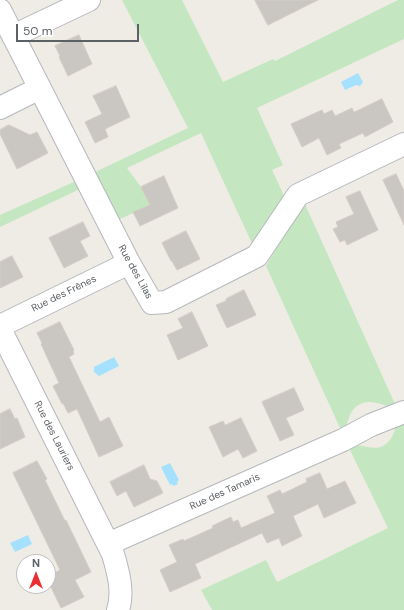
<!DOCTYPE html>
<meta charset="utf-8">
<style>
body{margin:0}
#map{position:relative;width:404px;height:610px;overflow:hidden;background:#efece5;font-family:"DM Sans",sans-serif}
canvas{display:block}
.north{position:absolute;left:16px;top:554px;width:40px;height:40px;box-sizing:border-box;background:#fff;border:1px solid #bec0c2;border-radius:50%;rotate:0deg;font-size:11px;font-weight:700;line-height:16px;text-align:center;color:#5c6166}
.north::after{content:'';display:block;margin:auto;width:14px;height:18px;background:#ed2d31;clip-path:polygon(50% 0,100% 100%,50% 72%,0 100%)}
.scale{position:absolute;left:16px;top:24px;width:123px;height:18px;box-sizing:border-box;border:2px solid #5c6166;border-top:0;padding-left:5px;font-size:12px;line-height:14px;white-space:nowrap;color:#5c6166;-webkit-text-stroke:3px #fff;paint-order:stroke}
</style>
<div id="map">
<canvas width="404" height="610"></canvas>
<div class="north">N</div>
<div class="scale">50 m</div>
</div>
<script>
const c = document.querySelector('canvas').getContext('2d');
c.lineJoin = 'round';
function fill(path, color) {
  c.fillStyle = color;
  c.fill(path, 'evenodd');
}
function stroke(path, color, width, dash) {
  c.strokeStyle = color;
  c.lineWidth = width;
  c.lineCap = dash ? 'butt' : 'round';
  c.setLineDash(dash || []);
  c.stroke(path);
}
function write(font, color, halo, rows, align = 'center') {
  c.font = font + ' "DM Sans",sans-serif';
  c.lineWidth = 3;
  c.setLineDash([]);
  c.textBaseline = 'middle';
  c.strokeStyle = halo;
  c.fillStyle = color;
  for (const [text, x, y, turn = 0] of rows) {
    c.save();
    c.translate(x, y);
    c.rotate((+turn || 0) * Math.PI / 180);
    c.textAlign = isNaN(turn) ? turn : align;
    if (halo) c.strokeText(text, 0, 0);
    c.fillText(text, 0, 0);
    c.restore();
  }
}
const green = new Path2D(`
 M122 0H182L223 82 273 59 275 61 398 0H404V39L257 108 283 165 272 170 287 202 255 250 201 133 127 168 141 187 150 205 118 220 93 173 188 128Z
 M76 181 80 189 0 227V215Z
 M304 202 395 404 389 407C375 401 360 398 351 413 349 417 348 421 346 425L340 428 266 266Z
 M404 422V610H212L201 590 266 560 277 582 388 528 348 446C363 441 376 456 389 441 394 436 394 429 398 424Z`);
const water = new Path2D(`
 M358 73 363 82 360 86 356 85 345 90 341 82Z
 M114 357 119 366 99 376 94 372V367Z
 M170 463 179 480 177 482 178 484 173 486 172 484 170 485 161 467Z
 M28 535 32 544 15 552 10 543Z`);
const building = new Path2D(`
 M255 0H318L268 25Z
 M79 35 92 64 68 76 59 57 60 56 55 46Z
 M116 86 130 117 105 129 108 137 95 143 85 122 102 114 93 96Z
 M382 99 393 122 365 137 363 133 339 144 341 148 327 155 319 138 302 147 291 124 322 110 324 114 332 110 335 116 352 108 354 112Z
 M9 125 30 135 37 132 48 153 17 169 0 134V130Z
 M396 174 404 191V225L383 180Z
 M164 176 178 208 140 226 133 212 150 205 141 187Z
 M360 191 378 230 347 245 345 240 340 242 333 229 338 227 336 222 354 214 346 197Z
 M83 222 90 236 80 241 88 256 64 268 49 238Z
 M186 231 200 259 177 270 172 261H171L162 243Z
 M12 256 23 277 0 288V262Z
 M244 290 256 315 227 328 216 305 226 301V299Z
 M192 312 208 346 178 360 167 335 183 328 178 319Z
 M60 322 74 350 73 351 74 354 69 357 100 422 109 417 123 446 99 457 77 409 68 413 63 403 62 404 53 386 59 383 41 344 42 343 37 333Z
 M294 388 304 410 286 418 294 435 280 441 262 402Z
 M10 409 15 419 17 418 25 437 0 449V414Z
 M241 418 257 451 243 458 238 449 223 457 209 427 223 421 225 425Z
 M37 461 47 479 45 480 65 521 66 520 91 572 75 580 84 597 61 608 48 581V576L60 570 13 473Z
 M144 465 150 479 157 481 163 493 134 507 126 491 117 496 110 482Z
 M320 473 327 489 345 481 356 503 324 518 318 504 293 516 302 536 282 546 279 538 267 543 262 533 195 564 201 578 170 592 160 570 177 562 169 545 183 539 184 541 213 528 212 526 231 517 233 522 238 520 241 528 275 513 267 496 280 490 282 494 307 482 306 479Z`);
const minor = new Path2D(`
 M0 10 129 263 152 303 166 302 257 256 298 195 404 144
 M13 36 89 0
 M0 108 40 88
 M0 326 129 263
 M0 329 113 554C118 572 124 591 118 610
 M108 544 343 440 371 425 404 412`);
const streetNames = [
 ["Rue des Lilas",135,272,61],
 ["Rue des Frênes",64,294,-26],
 ["Rue des Lauriers",54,436,63],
 ["Rue des Tamaris",225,492,-24]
];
fill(green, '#c4e7c1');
fill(water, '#a5e1ff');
fill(building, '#cac7c2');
stroke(building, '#d4cdc3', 1);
stroke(minor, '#b5b8bc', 24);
stroke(minor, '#fff', 22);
write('10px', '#5c6166', '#fff', streetNames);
</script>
